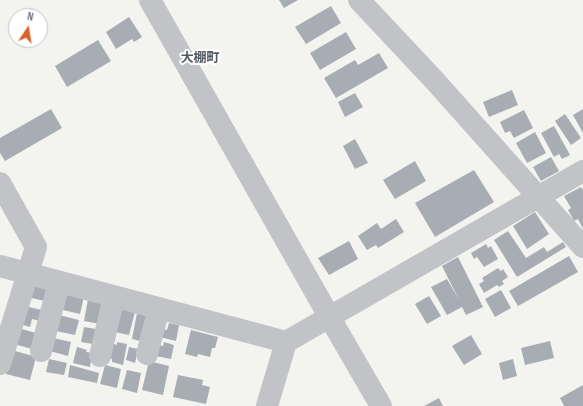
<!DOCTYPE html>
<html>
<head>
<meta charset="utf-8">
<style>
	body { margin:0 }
	#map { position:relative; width:583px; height:406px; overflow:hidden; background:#f3f3ef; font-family:"Sofia Sans Condensed",sans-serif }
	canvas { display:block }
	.north { position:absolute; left:8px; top:8px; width:40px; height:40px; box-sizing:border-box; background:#fff; border:1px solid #c1c6cc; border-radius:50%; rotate:12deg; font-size:11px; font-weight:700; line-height:16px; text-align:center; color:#64707f }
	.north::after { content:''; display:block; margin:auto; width:14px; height:18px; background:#d9642a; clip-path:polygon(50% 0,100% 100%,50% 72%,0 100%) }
</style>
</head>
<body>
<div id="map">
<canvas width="583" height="406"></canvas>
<div class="north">N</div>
</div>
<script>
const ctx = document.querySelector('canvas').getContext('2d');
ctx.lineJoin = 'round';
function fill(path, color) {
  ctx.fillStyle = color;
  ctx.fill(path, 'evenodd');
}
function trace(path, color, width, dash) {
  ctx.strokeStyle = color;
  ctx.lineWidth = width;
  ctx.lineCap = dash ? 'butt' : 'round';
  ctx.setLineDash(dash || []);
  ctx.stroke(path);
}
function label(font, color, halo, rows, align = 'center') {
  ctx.font = font + ' "Sofia Sans Condensed","Noto Sans JP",sans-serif';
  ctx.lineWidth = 4;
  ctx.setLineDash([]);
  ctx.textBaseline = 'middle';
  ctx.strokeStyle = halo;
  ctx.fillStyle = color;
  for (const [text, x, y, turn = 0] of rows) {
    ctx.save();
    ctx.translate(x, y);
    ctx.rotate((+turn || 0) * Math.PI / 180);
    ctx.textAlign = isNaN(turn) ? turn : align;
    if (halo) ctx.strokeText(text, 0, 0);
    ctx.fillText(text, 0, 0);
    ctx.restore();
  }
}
fill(new Path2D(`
	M279 0H298L284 8Z
	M331 6 341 23 306 44 295 27Z
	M129 17 142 37 134 42 132 39 116 49 106 32Z
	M346 32 356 49 320 70 310 53Z
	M98 40 111 61 67 87 55 66Z
	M379 53 388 68 336 98 324 78 355 60 358 65Z
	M512 90 518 105 489 117 483 102Z
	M355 93 363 107 345 117 338 102Z
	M51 109 62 128 5 161 0 153V138Z
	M583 109V133L573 115Z
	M524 110 533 128 514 138 510 131 505 133 500 122Z
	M565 114 581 138 571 145 555 121Z
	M554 126 570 155 562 159 559 154 554 157 541 133Z
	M535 132 546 153 527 163 516 143Z
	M355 139 368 163 355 169 343 146Z
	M551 157 559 171 541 181 533 167Z
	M415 161 426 181 395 199 383 180Z
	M474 170 494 202 435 237 415 203Z
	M581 187 583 190V229L578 219 574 221 568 210 571 208 564 196Z
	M535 212 549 234 527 249 513 226Z
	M396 219 404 232 378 248 376 245 367 250 358 236 377 223 381 229Z
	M508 231 526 258 544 247 547 252 563 242 566 247 517 277 494 240Z
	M349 241 358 259 329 275 318 258Z
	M486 244 488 248 491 246 498 259 484 267 477 257 474 259 471 253Z
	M569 256 578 272 518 306 509 291Z
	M458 257 483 307 466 315 462 307 447 315 431 287 447 279 459 300 442 266Z
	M498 268 501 271 503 269 508 277 502 281 504 284 499 287 497 285 484 293 479 284 484 281 482 278Z
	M30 283 48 287 45 301 27 297Z
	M501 290 511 308 495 317 485 299Z
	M67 293 84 297 80 314 63 310Z
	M429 296 441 316 427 324 415 304Z
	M88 299 104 303 100 324 84 321Z
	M24 306 42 310 40 321 32 319 30 327 19 324Z
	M120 308 135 312 129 335 115 332Z
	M137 313 150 316 144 342 132 339Z
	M59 315 79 320 75 335 56 331Z
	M169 323 179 325 176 341 160 337 162 329 167 330Z
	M84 327 96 329 93 344 81 342Z
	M18 328 36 333 32 349 14 344Z
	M191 330 218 337 215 348H212L210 357 198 354 197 357 185 354Z
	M471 335 482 354 464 365 452 346Z
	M53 338 71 342 68 356 50 351Z
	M550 341 554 358 525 365 521 348Z
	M117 342 127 344 123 365 112 362V359L108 358 112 343 117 345Z
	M164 342 174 345 171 359 156 356 159 345 163 346Z
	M77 347 87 350 86 352 92 353 90 367 73 363Z
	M129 347 138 349 135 363 126 360Z
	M12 350 36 357 30 380 6 374Z
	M49 359 67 363 64 375 46 372Z
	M513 359 517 376 503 380 499 363Z
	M149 361 169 366 163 395 142 390Z
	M70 365 99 373 97 383 68 377Z
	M105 365 121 369 117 388 100 384Z
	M127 370 141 373 137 393 122 389Z
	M178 375 203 380 202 385 210 387 206 404 173 397Z
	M583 385V406H564L560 398Z
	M439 398 443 406H424Z`), '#a7adb3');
trace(new Path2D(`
	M150 0 330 318 381 406
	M359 0 435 81 583 247
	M0 183 36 247 0 364
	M0 266 286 342
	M41 351 59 282
	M147 354 159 308
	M100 356 114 297
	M267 406 286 342 583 171`), '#c1c3c7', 22);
label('bold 13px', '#515a64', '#fff', [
	["大棚町",200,59]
]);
</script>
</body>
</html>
